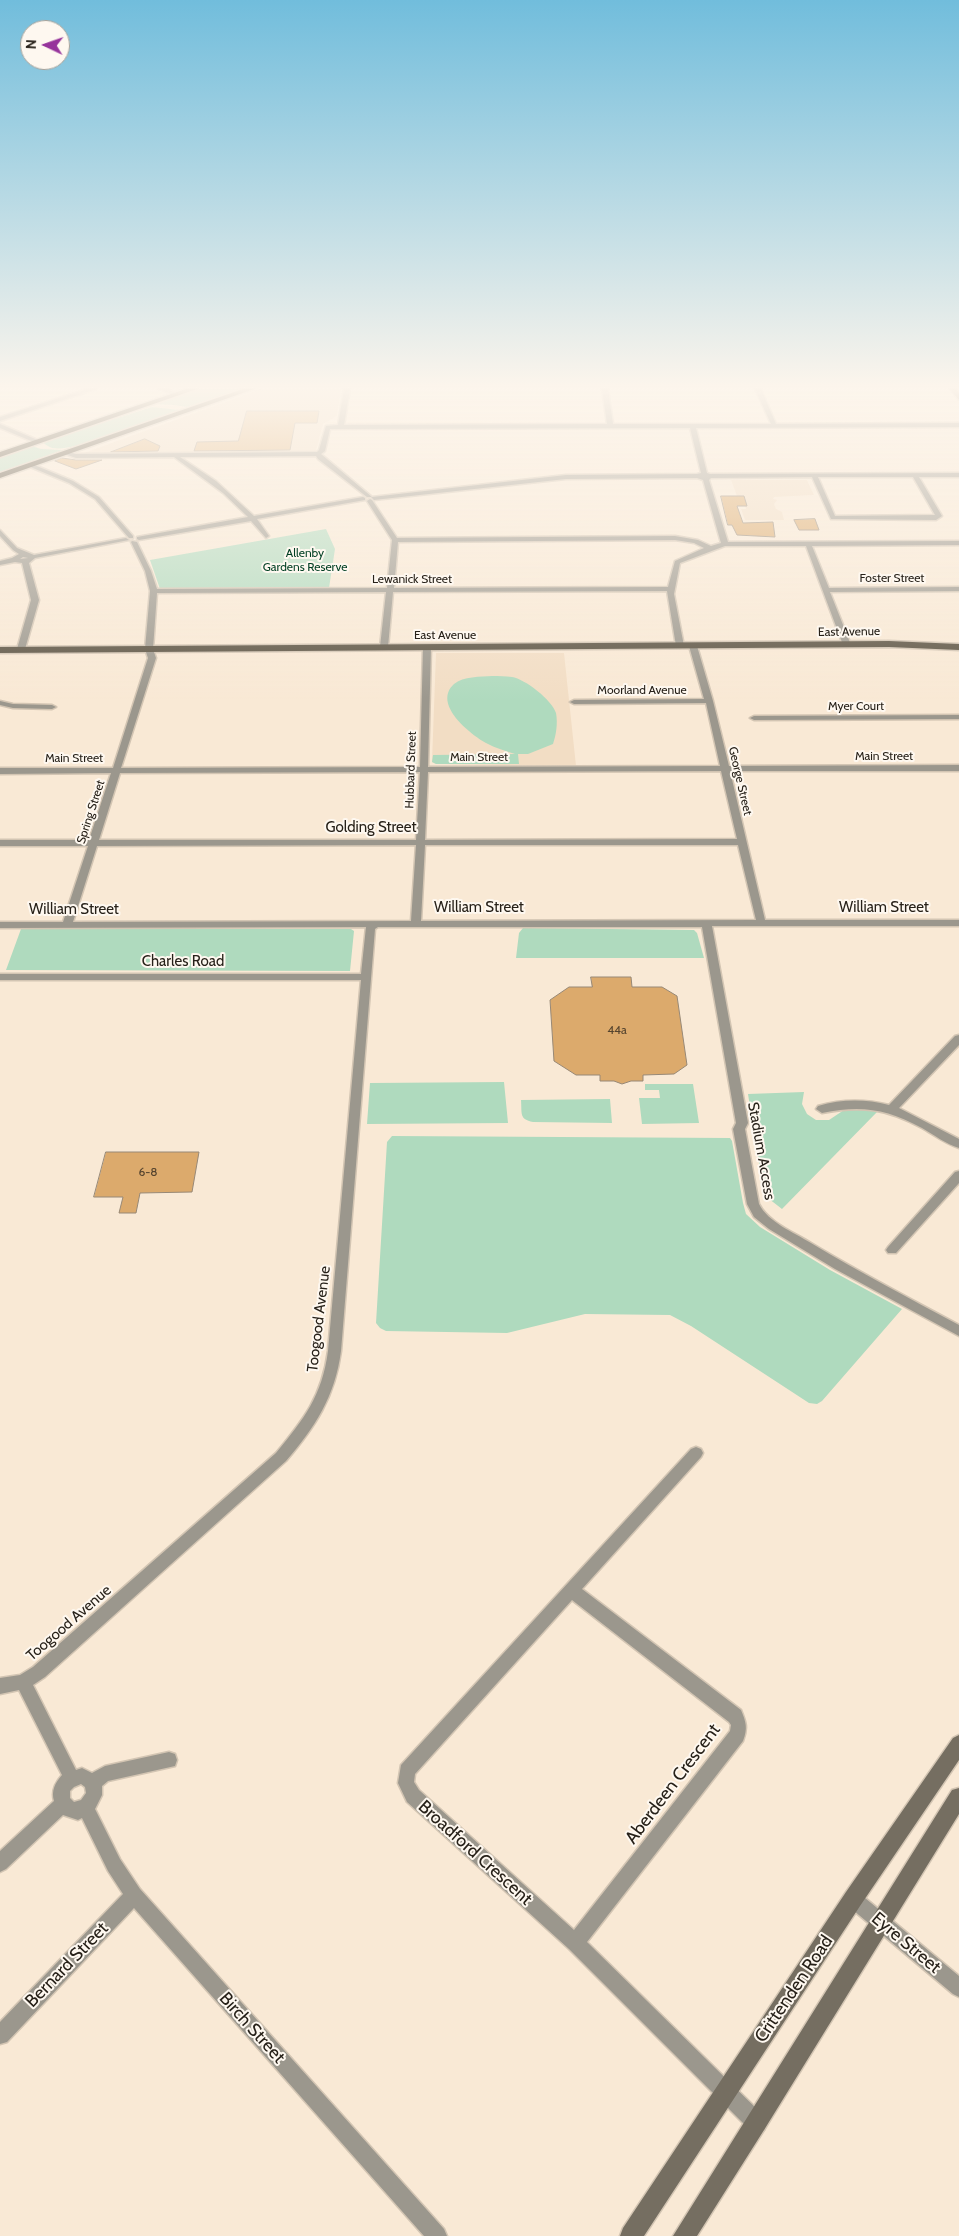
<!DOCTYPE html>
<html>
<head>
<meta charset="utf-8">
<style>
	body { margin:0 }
	#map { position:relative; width:959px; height:2236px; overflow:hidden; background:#f9e9d5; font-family:Cabin,sans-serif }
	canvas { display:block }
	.north { position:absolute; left:20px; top:20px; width:50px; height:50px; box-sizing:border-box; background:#fef8f0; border:1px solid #a8a29a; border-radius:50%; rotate:273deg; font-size:14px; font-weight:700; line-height:20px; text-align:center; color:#272119 }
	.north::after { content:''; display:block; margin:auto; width:18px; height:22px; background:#96349b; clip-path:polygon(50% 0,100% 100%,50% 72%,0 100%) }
</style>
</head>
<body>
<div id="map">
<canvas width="959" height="2236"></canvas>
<div class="north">N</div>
</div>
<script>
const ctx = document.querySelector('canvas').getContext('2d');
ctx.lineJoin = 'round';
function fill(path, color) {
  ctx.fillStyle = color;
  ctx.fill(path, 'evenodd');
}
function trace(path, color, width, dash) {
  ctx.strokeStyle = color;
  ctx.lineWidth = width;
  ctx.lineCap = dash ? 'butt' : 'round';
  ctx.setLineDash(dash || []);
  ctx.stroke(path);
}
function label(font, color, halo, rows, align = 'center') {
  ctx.font = font + ' Cabin,sans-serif';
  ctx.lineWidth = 4;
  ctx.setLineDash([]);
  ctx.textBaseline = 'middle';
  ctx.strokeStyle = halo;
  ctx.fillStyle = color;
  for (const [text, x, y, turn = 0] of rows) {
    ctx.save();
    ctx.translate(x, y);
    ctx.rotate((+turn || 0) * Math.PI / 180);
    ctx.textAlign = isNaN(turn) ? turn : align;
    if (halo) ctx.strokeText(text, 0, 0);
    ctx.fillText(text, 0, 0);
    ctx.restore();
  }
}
fill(new Path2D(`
	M261 389H341L337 416 323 424 316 451 311 453H84Z
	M731 480H807L814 495 774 497 773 499 777 500 774 504 776 509 782 512 784 520H745L741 509H746L742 496H737Z
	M436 653H564L576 766 436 764 432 762Z`), '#f2ddc4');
fill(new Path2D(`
	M200 389H240L187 407 174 405 154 404Z
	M152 407 180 410C156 419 74 453 52 448 49 447 45 444 42 442Z
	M32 446 41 449 63 450 0 472V457Z
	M326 529 335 549 329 588 160 589 150 560Z
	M492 676C499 676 506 676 512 677 525 679 552 700 556 713 558 724 556 735 553 744L528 754H518L519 764H436L432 762 433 755 515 754C506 751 495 748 486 743 470 734 432 704 454 684 463 676 481 677 492 676Z
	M523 928 694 930 697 933 704 958H516L519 933Z
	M21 929H351L354 931 350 971 6 970Z
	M504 1082 508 1123 367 1124 370 1083Z
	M645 1084H693L699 1123 642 1124 639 1098H660L659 1090H645Z
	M804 1092 802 1104 807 1114 816 1120H829L844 1110 861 1109 878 1111 782 1209 764 1195 748 1094Z
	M610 1099 612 1123 533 1122C519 1119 522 1114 521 1100Z
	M392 1136 730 1138 732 1141 743 1203 746 1214 760 1227 830 1270 902 1309 822 1401 817 1404 809 1403 691 1326 670 1315 585 1314 507 1333 386 1331 380 1328 376 1323 387 1142Z`), '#afdabe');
const building = new Path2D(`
	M247 411H319L317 423H295L290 450 194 451 197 442 238 441Z
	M145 439 160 446 158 451 111 452Z
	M62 458 76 460H102L76 469 55 461Z
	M721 496H744L747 506H737L743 523 773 522 775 537 737 535 732 525H728Z
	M815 519 819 530H799L794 520Z
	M591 977H631L632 987H662L677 996 687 1065 674 1074 643 1075V1081H631L622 1084 614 1081H600V1075H576L554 1061 550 1000 569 987H592Z
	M106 1152H199L192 1192 140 1193 136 1213H119L123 1197H94Z`);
fill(building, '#dcaa6c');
trace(building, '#978876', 1);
const street = new Path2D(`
	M87 389H96L0 421V417Z
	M159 389H167L180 395 175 396Z
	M344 389H350L344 425 607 424 602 389H608L613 424H771L755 389H761L776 424 959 423V427L696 428 707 473 710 474 959 473V477H919L942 516 936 520 831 519 812 477 711 478 709 480 728 542 959 541V545L812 546 829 588 959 587V591L830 592 851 645 847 647 843 645 806 546H725L680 563 674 594 684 646 680 648 676 646 667 591 393 592 388 647 384 649 380 647 386 592 157 593 153 649 156 658 121 768 420 767 423 647 427 645 431 647 428 767 720 766 706 703 574 704 570 702 574 700 704 699 689 646 693 644 697 646 713 701 729 766 959 765V771H730L765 920H959V926H712L748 1123 745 1129 759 1204C768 1222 793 1232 811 1243 859 1272 909 1298 959 1325V1336L835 1269 769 1229 754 1217 747 1204 733 1129 736 1123 702 927H378L375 929 341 1351C335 1397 315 1427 286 1461L45 1677 33 1685 76 1770 82 1768 92 1773 105 1766 169 1752 175 1754 177 1760 175 1766 108 1781 102 1786V1795L95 1809 120 1859 140 1889 444 2229 447 2236H424L134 1908 7 2042 0 2044V2022L123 1894 108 1871 82 1818 78 1820 63 1815 6 1869 0 1872V1851L54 1801C51 1791 55 1783 62 1775L19 1690 0 1694V1678L20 1675 33 1667 276 1453C304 1419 322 1396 328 1351L361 980H0V974H361L366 927 0 928V922H63L88 846H0V840H89L111 773 0 774V768H113L148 658 145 649 150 591 145 571 131 542 132 541 137 542 151 571 157 589 387 588 392 540 367 501 370 499 372 500 397 538 675 536 698 540 711 546 721 543 703 480 697 478 566 479 374 500 371 497H367L318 459 316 456 180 457 216 481 254 516 363 497 365 498V500L257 519 269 536 266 538 251 521 139 540 137 539V537L248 517 223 493 174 457 76 458 62 453 65 451 76 454 317 452 319 450 326 426 338 425ZM690 428 701 473 697 474 566 475 372 497 321 454 325 451 330 429ZM818 477H913L935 515 835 516ZM675 540 694 543 704 548 675 561 668 587 394 588 398 542ZM721 771 737 839 425 840 428 772ZM420 772 416 840H99L120 773ZM416 845 411 921 73 922 97 846ZM425 845H738L756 920 421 921ZM81 1784 85 1787 86 1793 81 1800 74 1802 70 1798V1791L74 1787Z
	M0 424 40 441 41 442 36 443 0 428Z
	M28 464H32L73 481 99 497 133 536V538H129L95 499 69 483 28 466Z
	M0 530 17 548 34 555 126 538 129 540 35 558 29 563 39 600 25 649 21 651 17 649 31 600 22 563 15 562 0 565V561L12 558 19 554 13 550 0 536ZM23 557 28 558 20 559Z
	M0 701 13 704 52 705 56 707 52 709 13 708 0 705Z
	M959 715V719L754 720 750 718 754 716Z
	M959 1035V1045L899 1108 959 1139V1148C946 1144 934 1135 922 1128 886 1109 862 1105 822 1113L816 1109 818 1106C842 1099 865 1099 889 1105L955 1036Z
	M959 1171V1183L896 1253H888L886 1250 888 1247 955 1172Z
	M696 1447 701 1449 703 1453 701 1457 582 1589 741 1710C746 1722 748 1728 743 1741L587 1942 764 2116 767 2123 764 2130 757 2133 750 2130 569 1949 407 1802 398 1783 401 1765 691 1449ZM572 1600 729 1722 731 1725 730 1731 574 1930 419 1790 414 1782 415 1774Z
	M853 1890 859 1893 959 1976V1997L953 1994 847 1905 844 1899 847 1893Z`);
const secondary = new Path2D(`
	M950 389H956L959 393V400Z
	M959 1735V1760L860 1906 644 2236H620L623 2228 846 1892 953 1738Z
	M959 1788V1814L764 2130 697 2236H673L952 1790Z`);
const primary = new Path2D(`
	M889 641 959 644V650L889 647 0 653V647Z`);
const highway = new Path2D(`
	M186 389H197L0 457V452Z
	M243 389H254L0 478V473Z`);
trace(street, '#d3c5b3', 3);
trace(secondary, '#d3c5b3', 3);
trace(primary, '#d3c5b3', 3);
trace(highway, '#d3c5b3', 3);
fill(street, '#9b978d');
fill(secondary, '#756e61');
fill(primary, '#5a5242');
fill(highway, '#433a28');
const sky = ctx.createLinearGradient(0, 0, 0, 702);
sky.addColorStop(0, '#71bddc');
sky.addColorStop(0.55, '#fcf5ec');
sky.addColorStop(1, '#fcf5ec00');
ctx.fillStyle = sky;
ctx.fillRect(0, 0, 959, 702);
label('12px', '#013f23', '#fef8f0', [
	["Allenby",305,553],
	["Gardens Reserve",305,567]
]);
label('12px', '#272119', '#fef8f0', [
	["Foster Street",892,578],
	["Lewanick Street",412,579],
	["East Avenue",849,632,-1],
	["East Avenue",445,635],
	["Moorland Avenue",642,690],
	["Myer Court",856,706],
	["Main Street",884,756],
	["Main Street",479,757],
	["Main Street",74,758],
	["Hubbard Street",411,770,-88],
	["George Street",740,781,77],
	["Spring Street",91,812,-72]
]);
label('12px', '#54432e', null, [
	["44a",617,1030],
	["6-8",148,1172]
]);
label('15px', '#272119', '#fef8f0', [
	["Golding Street",371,828],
	["William Street",479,908],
	["William Street",884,908],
	["William Street",74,910],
	["Charles Road",183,962],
	["Stadium Access",761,1151,80],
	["Toogood Avenue",319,1319,-83],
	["Toogood Avenue",69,1623,-41]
]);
label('18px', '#272119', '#fef8f0', [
	["Aberdeen Crescent",673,1784,-53],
	["Broadford Crescent",475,1853,42],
	["Eyre Street",906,1943,40],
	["Bernard Street",67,1965,-46],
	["Crittenden Road",794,1989,-56],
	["Birch Street",252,2028,48]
]);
</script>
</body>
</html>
